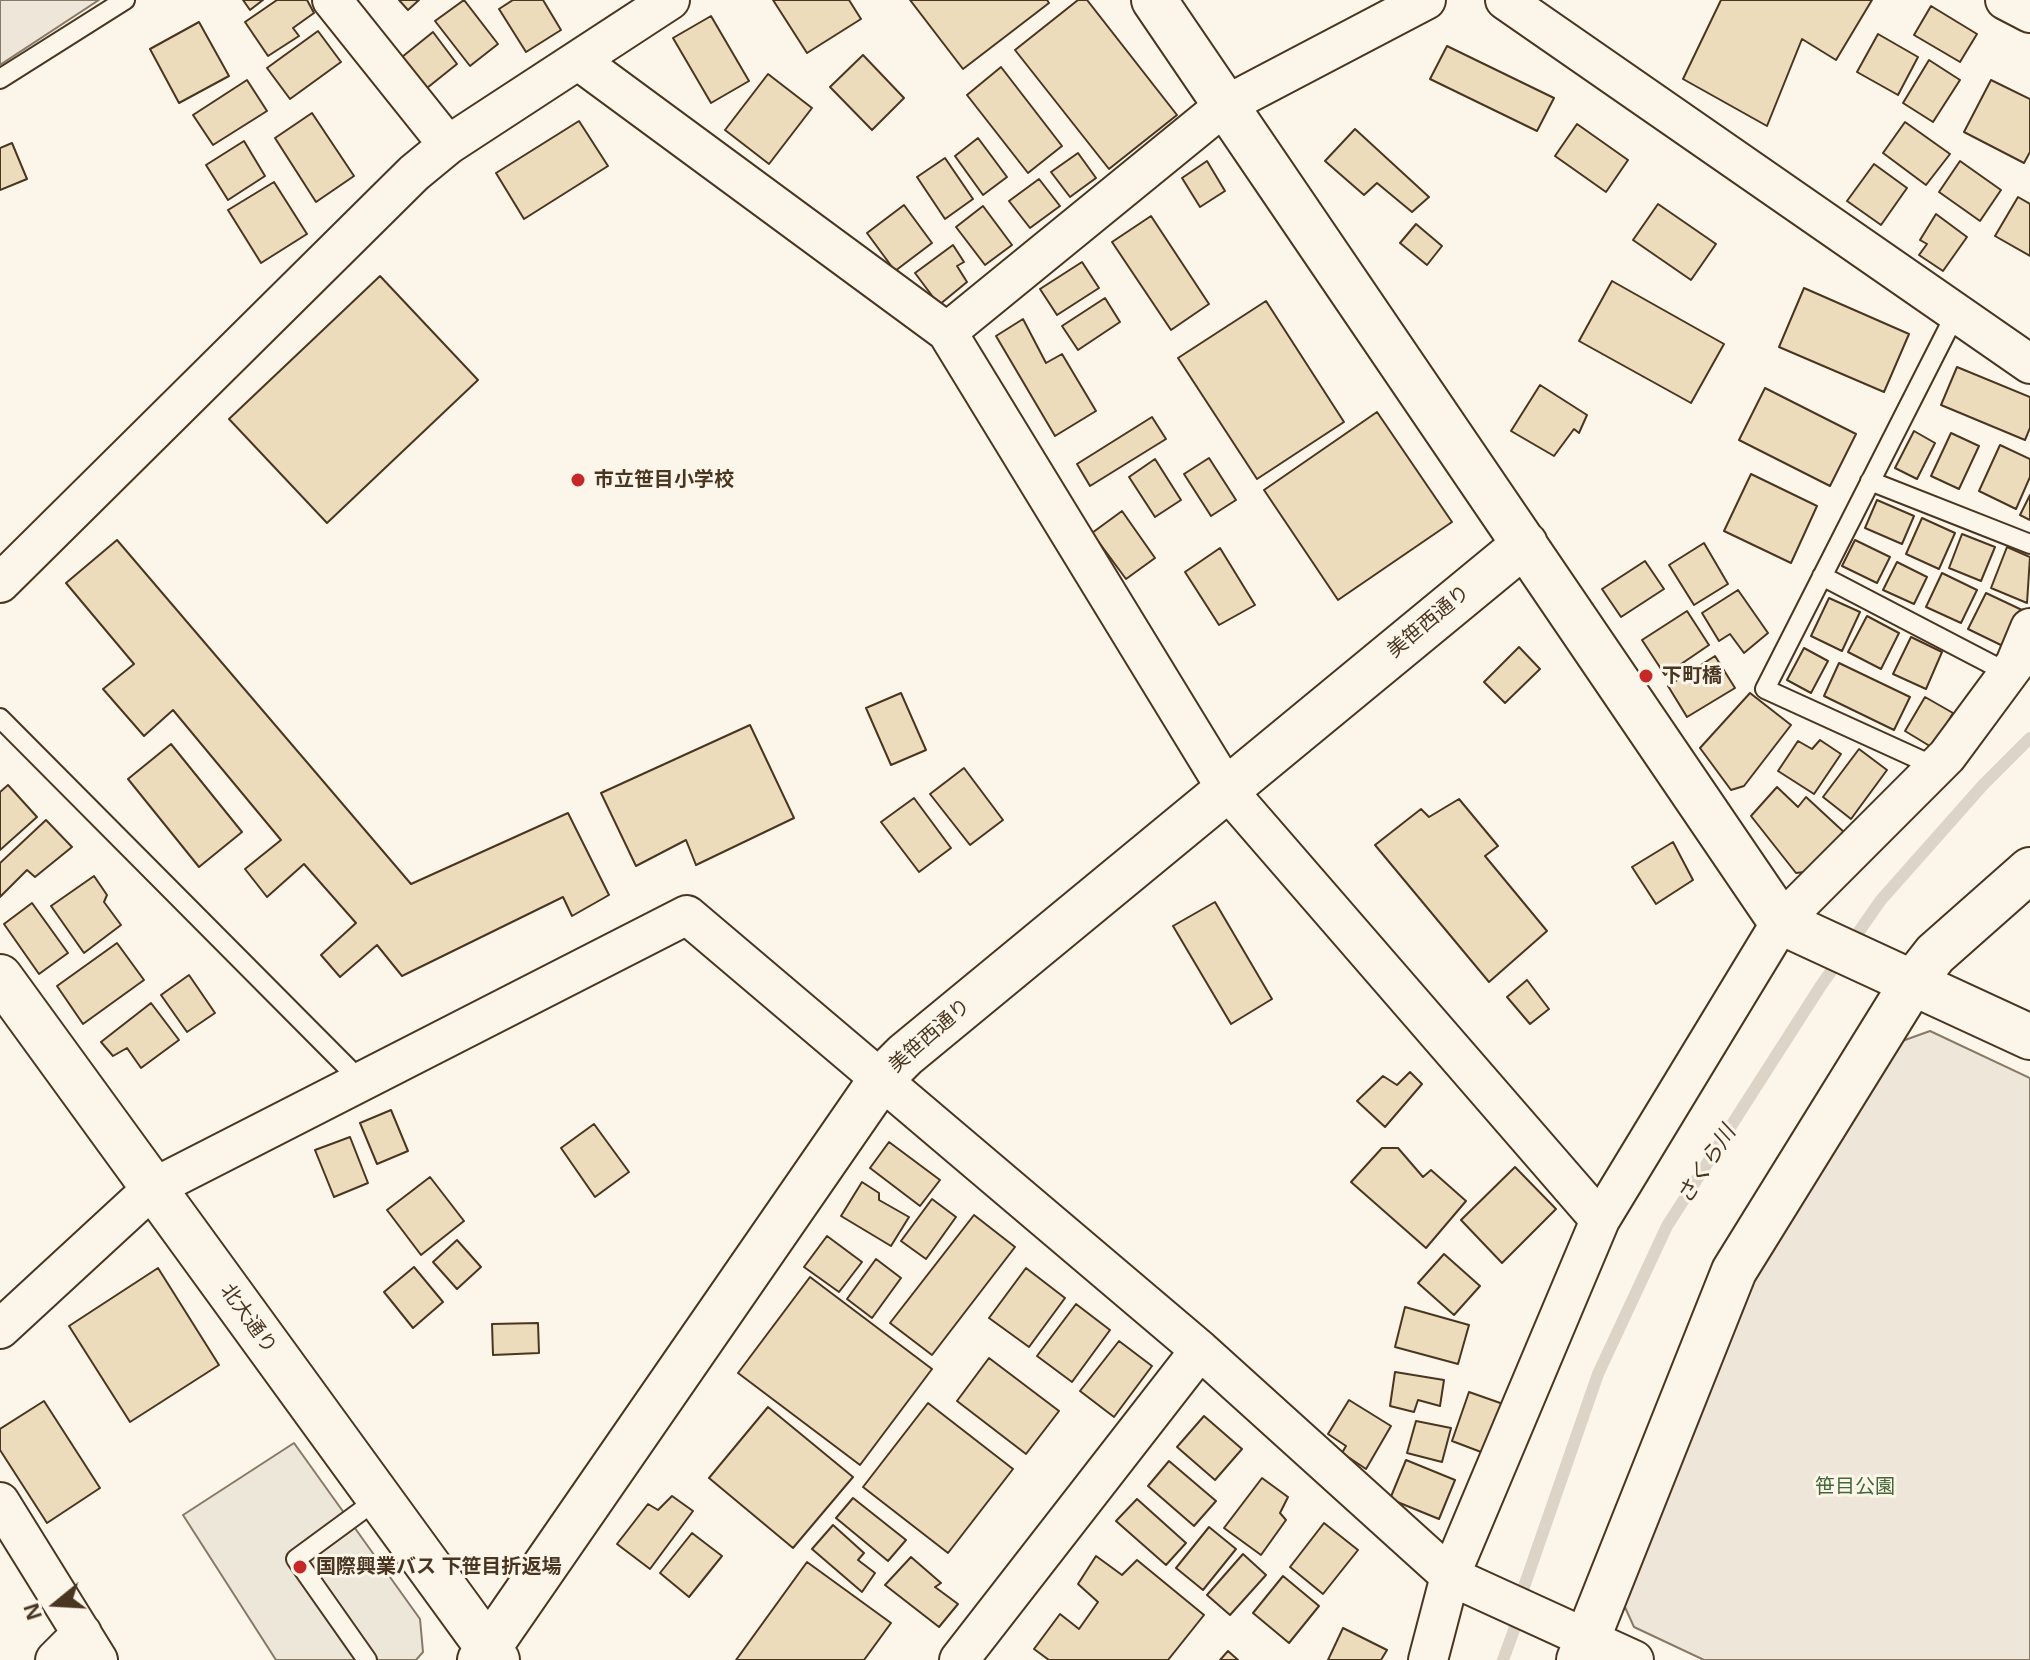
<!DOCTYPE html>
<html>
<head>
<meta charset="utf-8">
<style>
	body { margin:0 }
	#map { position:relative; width:2030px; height:1660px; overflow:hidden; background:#fbf6e9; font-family:Arial,sans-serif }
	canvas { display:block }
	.north { position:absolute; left:16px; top:1564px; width:80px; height:80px; -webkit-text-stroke:6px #fbf6e9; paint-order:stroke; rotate:252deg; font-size:22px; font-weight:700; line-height:32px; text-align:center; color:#4a3520 }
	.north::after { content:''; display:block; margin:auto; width:28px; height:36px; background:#4a3520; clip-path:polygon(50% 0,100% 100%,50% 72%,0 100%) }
</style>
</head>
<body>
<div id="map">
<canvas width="2030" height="1660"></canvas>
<div class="north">N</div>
</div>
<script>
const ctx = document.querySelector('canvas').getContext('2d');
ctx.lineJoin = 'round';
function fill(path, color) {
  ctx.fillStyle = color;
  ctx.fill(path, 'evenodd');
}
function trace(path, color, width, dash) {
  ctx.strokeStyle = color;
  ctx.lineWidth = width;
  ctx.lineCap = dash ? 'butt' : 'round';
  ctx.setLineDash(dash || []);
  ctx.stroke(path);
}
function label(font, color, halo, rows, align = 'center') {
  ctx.font = font + ' Arial,"Noto Sans JP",sans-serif';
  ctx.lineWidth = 6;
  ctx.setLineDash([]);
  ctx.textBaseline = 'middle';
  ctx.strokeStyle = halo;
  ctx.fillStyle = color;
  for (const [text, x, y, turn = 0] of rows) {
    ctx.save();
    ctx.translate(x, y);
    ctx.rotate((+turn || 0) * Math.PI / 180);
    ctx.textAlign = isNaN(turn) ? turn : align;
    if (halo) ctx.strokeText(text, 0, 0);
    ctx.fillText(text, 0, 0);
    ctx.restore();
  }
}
const green = new Path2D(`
	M0 0H99L0 65Z
	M1930 1031 2030 1078V1660H1704L1634 1627 1624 1605 1743 1295 1891 1045Z`);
fill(green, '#ede6d9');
trace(green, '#887966', 2);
const parking = new Path2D(`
	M294 1443 420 1619 423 1652 416 1660H276L183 1515Z`);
fill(parking, '#ede7d9');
trace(parking, '#887966', 2);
trace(new Path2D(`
	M1503 1660 1514 1630 1518 1604 1598 1374 1667 1226 1820 987 1881 900 1983 785 2030 738`), '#dcd4c6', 12);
const building = new Path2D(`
	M243 0H263L250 10Z
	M277 0H307L314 13 293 28 299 36 268 56 245 22Z
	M399 0H419L408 10Z
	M464 0 498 44 470 66 435 21Z
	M513 0H543L561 30 526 52 499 9Z
	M773 0H849L861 19 807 53Z
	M910 0H1047L1049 3 963 69Z
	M1078 0H1087L1177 115 1109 169 1015 50Z
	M1721 0H1872L1836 60 1802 39 1767 126 1683 79Z
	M1931 6 1977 34 1960 62 1914 35Z
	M711 16 749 81 711 103 673 38Z
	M199 22 229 76 179 103 150 49Z
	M318 31 341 62 290 99 267 68Z
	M433 32 457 64 427 88 402 57Z
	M1878 34 1918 57 1898 95 1857 72Z
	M1447 46 1554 98 1537 131 1430 79Z
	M863 55 904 98 872 130 830 87Z
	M1929 60 1960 80 1933 122 1903 103Z
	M1001 67 1062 146 1028 173 967 95Z
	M768 74 812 108 769 164 725 130Z
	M247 80 267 111 213 145 193 115Z
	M1991 80 2030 99V152L2024 163 1964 132Z
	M312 113 354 176 316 202 275 138Z
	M579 121 608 166 524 219 496 173Z
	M1905 122 1950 154 1926 185 1883 153Z
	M1577 124 1628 160 1606 192 1555 156Z
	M1355 129 1429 197 1412 212 1377 183 1364 195 1325 161Z
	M978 138 1007 177 983 195 955 156Z
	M244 141 265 176 228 200 206 165Z
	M12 143 27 179 0 190V148Z
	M1078 153 1096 178 1070 197 1051 172Z
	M945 158 973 199 945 219 917 177Z
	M1207 161 1225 191 1200 207 1182 178Z
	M1960 161 2001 190 1980 221 1939 192Z
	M1874 164 1907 188 1881 225 1847 201Z
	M1039 179 1060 206 1030 228 1009 201Z
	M274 182 307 234 261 263 228 210Z
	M2018 197 2030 204V256L1995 236Z
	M1658 204 1716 244 1691 280 1633 240Z
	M904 205 932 243 895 271 867 233Z
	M983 206 1012 245 985 265 956 227Z
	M1936 214 1967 237 1943 271 1919 255 1927 244 1920 240Z
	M1151 216 1209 304 1171 330 1112 242Z
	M1416 224 1442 246 1427 265 1400 243Z
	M953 245 964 262 957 266 967 282 939 305 915 273Z
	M1082 262 1099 288 1057 315 1040 289Z
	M380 276 478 380 327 523 229 419Z
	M1612 281 1724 344 1691 403 1579 341Z
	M1804 288 1909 334 1884 392 1779 347Z
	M1105 298 1120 322 1078 350 1062 326Z
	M1266 301 1344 422 1257 479 1178 358Z
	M1023 319 1046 363 1062 354 1096 411 1055 436 996 336Z
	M1957 367 2030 397V428L2025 440 1941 405Z
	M1540 385 1587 415 1579 433 1574 429 1554 456 1511 431Z
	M1765 388 1856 434 1830 486 1739 440Z
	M1377 412 1452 522 1338 600 1264 490Z
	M1152 417 1166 439 1090 486 1077 464Z
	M1914 431 1935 443 1917 479 1895 468Z
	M1951 433 1979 446 1959 489 1931 476Z
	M2000 445 2030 459V477L2016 509 1979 491Z
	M1209 458 1236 500 1211 516 1184 474Z
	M1155 459 1181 500 1155 517 1129 477Z
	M1751 474 1817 506 1791 563 1724 531Z
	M2030 495V520L2020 515Z
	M1877 500 1914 516 1902 544 1865 528Z
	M1122 511 1155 558 1126 579 1092 533Z
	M1922 518 1955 533 1939 569 1906 554Z
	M1962 534 1995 547 1981 581 1949 568Z
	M117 540 411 884 568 813 609 895 572 916 563 897 402 976 377 945 340 977 321 955 356 923 304 864 267 897 245 869 281 840 173 710 144 736 103 689 134 664 66 583Z
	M1855 540 1890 557 1877 583 1842 566Z
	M1704 543 1728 584 1694 605 1669 565Z
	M2007 547 2030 557 2027 603 1991 588Z
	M1220 548 1255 605 1219 625 1185 572Z
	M1645 561 1664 589 1621 617 1602 589Z
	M1897 562 1927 577 1914 604 1883 590Z
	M1942 573 1977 590 1961 623 1926 607Z
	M1738 590 1768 633 1744 653 1730 634 1719 641 1702 613Z
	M1986 593 2022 610 2005 647 1968 629Z
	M1829 598 1860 612 1842 651 1811 636Z
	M1687 611 1709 645 1665 675 1642 640Z
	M1867 616 1899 633 1881 669 1848 652Z
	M1911 637 1942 652 1926 689 1893 674Z
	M1519 647 1540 669 1505 703 1484 682Z
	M1804 648 1828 661 1811 693 1787 680Z
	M1715 656 1735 688 1687 717 1668 686Z
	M1839 663 1910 697 1894 730 1824 696Z
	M901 693 926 750 891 765 866 708Z
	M1750 693 1791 725 1744 786 1731 790 1700 748Z
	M1925 697 1953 713 1933 748 1905 731Z
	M750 725 794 818 696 865 686 840 636 866 601 793Z
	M1820 740 1841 754 1814 794 1778 771 1798 741 1812 749Z
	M171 744 242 832 199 867 128 779Z
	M1859 749 1887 770 1851 819 1823 797Z
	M964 768 1003 820 970 845 930 794Z
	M8 785 37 817 0 850V792Z
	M1777 787 1798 807 1806 797 1846 834 1813 871 1796 873 1751 816Z
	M914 798 951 848 919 872 881 822Z
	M1459 799 1498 846 1485 856 1547 931 1489 982 1375 845 1421 809 1429 817Z
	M46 820 72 847 35 877 27 870 0 897V863Z
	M1673 842 1693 880 1656 904 1632 867Z
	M94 876 107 895 104 902 121 925 84 953 51 906Z
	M1215 902 1272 999 1231 1024 1173 926Z
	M32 903 68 953 39 974 4 924Z
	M117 943 144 980 83 1024 57 986Z
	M189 975 215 1013 187 1032 161 995Z
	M1527 980 1549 1009 1530 1024 1507 997Z
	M151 1003 179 1040 141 1068 127 1048 113 1056 101 1042Z
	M1410 1072 1422 1084 1385 1127 1357 1101 1383 1076 1397 1085Z
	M391 1110 408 1151 377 1164 360 1123Z
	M594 1124 629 1172 595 1197 561 1148Z
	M350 1137 368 1183 334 1197 315 1150Z
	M889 1142 940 1180 920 1206 870 1168Z
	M1382 1148H1398L1423 1177 1431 1170 1466 1201 1426 1248 1351 1182Z
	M1515 1167 1556 1209 1502 1263 1461 1220Z
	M430 1177 464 1221 421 1255 387 1210Z
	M862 1182 879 1193V1200L909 1217 891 1246 841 1216Z
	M932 1199 956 1217 926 1259 901 1241Z
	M974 1215 1015 1247 932 1355 890 1323Z
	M827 1236 862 1262 839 1292 804 1267Z
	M457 1240 481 1267 457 1289 433 1262Z
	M1444 1254 1480 1286 1454 1315 1418 1283Z
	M876 1259 901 1278 872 1318 847 1299Z
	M414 1267 443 1302 413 1328 384 1292Z
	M158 1268 219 1365 130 1422 69 1326Z
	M1026 1268 1065 1298 1029 1347 989 1318Z
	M810 1277 932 1369 860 1465 738 1373Z
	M1076 1304 1110 1330 1072 1382 1037 1356Z
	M1405 1307 1469 1325 1458 1364 1395 1347Z
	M538 1323 539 1353 493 1355 492 1324Z
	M1119 1341 1152 1366 1114 1417 1080 1391Z
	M989 1358 1059 1411 1026 1454 957 1401Z
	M1395 1372 1444 1380 1440 1406 1418 1400 1414 1412 1390 1406Z
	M1469 1392 1506 1405 1489 1455 1452 1441Z
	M1349 1400 1391 1426 1366 1469 1342 1453 1346 1446 1328 1434Z
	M44 1401 100 1488 47 1523 0 1450V1429Z
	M928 1403 1013 1469 948 1553 863 1487Z
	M768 1407 853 1477 793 1548 709 1478Z
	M1204 1416 1242 1449 1215 1480 1177 1447Z
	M1416 1421 1451 1428 1442 1462 1407 1453Z
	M1406 1460 1455 1480 1439 1519 1390 1499Z
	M1169 1461 1216 1501 1194 1526 1148 1486Z
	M1262 1478 1288 1497 1280 1513 1286 1520 1261 1555 1224 1528Z
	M672 1496 693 1511 650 1569 617 1544 648 1504 658 1510Z
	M853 1498 906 1540 888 1561 836 1518Z
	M1137 1499 1186 1543 1166 1565 1116 1521Z
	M1324 1523 1358 1550 1323 1594 1290 1567Z
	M833 1525 864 1553 858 1560 875 1573 862 1592 812 1549Z
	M1209 1527 1236 1549 1203 1590 1176 1568Z
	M692 1533 722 1556 689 1597 660 1573Z
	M1243 1554 1266 1575 1230 1615 1207 1595Z
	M1096 1556 1122 1575 1137 1560 1204 1615 1168 1660H1049L1034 1649 1060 1614 1079 1629 1098 1602 1078 1584Z
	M911 1557 941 1583 935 1587 958 1604 939 1627 885 1585Z
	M807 1562 891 1623 864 1660H736Z
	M1283 1576 1319 1606 1289 1643 1253 1613Z
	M1343 1628 1387 1650 1381 1660H1328Z
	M1228 1651 1238 1660H1220Z`);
fill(building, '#ecdcbc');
trace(building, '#4a3520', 2);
const service = new Path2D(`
	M0 79 125 0
	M1870 481 2030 544
	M1822 576 2008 673
	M0 718 360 1080
	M1936 767 1765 689 1956 313
	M367 1660 296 1559 379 1498`);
const minor = new Path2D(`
	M332 0 448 145
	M1505 0 2030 364
	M2005 0 2030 13
	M579 61 947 332 1227 790 1600 1220
	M947 332 1224 106 1426 0
	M0 583 414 173 448 145 670 0
	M0 1329 153 1188 687 915 1200 1350 1450 1576 1634 1660
	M0 1502 98 1660
	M55 1660 82 1633
	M959 1660 1200 1350
	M1428 1660 1450 1576 1600 1220 1781 922 1947 756 2015 664 2030 628`);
const tertiary = new Path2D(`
	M1154 0 1781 922 2030 1037
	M0 977 497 1660
	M480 1660 882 1078 905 1055 1525 544
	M1579 1660 1734 1271 1913 982 1935 954 2030 870`);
trace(service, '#4a3520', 22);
trace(minor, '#4a3520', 42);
trace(tertiary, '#4a3520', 48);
trace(service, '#fbf6e9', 18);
trace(minor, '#fbf6e9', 38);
trace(tertiary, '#fbf6e9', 44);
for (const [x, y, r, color] of [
	[578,480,8,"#c62828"],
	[1646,676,8,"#c62828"],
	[300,1567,8,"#c62828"]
]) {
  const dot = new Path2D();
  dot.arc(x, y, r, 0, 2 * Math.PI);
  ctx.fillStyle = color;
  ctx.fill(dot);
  trace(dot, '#fbf6e9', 3);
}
label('bold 20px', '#4a3520', '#fbf6e9', [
	["市立笹目小学校",594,480],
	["下町橋",1662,676],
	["国際興業バス 下笹目折返場",316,1567]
], 'left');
label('20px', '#4a3520', '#fbf6e9', [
	["美笹西通り",1429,622,-40],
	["美笹西通り",930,1036,-41],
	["北大通り",248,1319,54]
]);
label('20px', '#436837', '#fbf6e9', [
	["笹目公園",1855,1487]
]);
label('italic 22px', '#4a3520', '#fbf6e9', [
	["さくら川",1707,1165,-57]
]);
</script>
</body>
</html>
